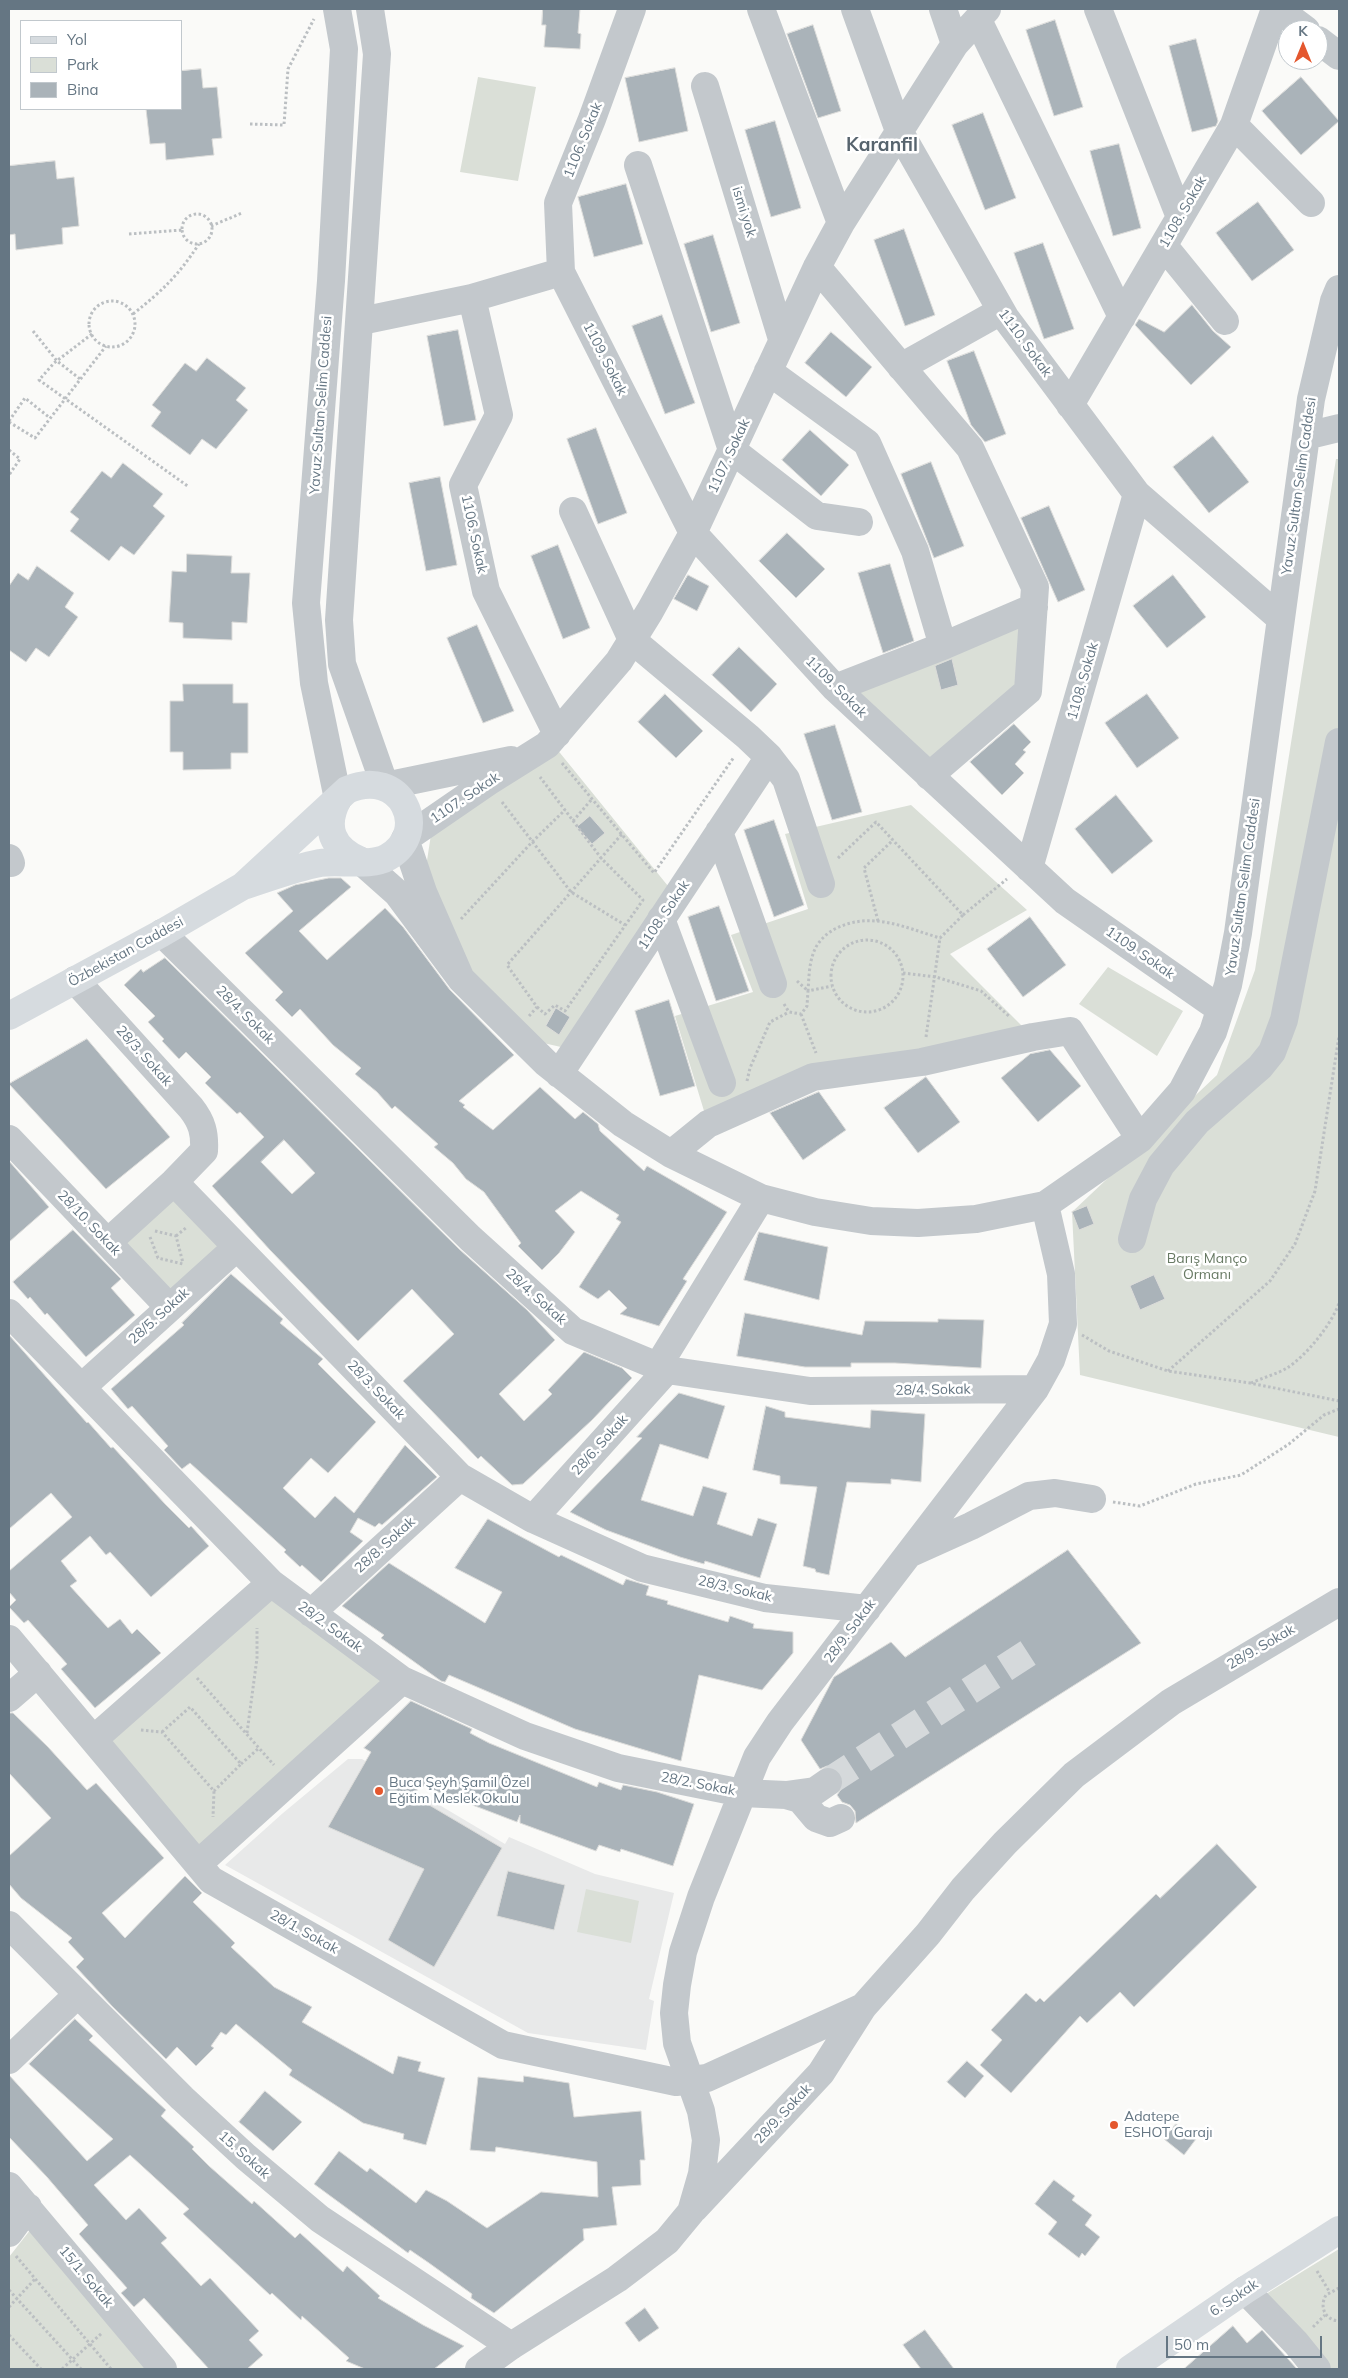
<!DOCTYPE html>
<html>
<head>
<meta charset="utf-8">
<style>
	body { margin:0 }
	#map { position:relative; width:1348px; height:2378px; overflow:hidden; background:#fafaf8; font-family:Mulish,sans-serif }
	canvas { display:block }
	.frame { position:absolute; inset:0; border:10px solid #657683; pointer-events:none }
	.legend { position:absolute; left:20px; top:20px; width:162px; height:90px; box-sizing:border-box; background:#fff; border:1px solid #c1c8cd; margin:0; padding:6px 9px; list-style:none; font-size:15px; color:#657683 }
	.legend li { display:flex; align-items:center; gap:10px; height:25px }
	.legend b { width:25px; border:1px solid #c1c8cd }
	.north { position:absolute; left:1278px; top:20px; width:50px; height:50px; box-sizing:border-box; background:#fff; border:1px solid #c1c8cd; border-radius:50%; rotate:0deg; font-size:14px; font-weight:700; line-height:20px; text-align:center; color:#657683 }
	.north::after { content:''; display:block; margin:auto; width:18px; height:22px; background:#e4572e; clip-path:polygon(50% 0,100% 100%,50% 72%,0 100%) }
	.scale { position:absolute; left:1166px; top:2336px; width:156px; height:22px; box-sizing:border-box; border:2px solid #657683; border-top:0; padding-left:6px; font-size:15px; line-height:18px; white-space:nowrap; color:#657683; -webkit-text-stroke:4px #fff; paint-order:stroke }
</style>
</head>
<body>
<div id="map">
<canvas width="1348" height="2378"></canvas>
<div class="frame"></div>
<ul class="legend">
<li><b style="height:6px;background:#d6dbdf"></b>Yol</li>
<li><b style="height:14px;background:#dadfd7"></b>Park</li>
<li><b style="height:14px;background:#aab3b9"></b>Bina</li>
</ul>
<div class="north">K</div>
<div class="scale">50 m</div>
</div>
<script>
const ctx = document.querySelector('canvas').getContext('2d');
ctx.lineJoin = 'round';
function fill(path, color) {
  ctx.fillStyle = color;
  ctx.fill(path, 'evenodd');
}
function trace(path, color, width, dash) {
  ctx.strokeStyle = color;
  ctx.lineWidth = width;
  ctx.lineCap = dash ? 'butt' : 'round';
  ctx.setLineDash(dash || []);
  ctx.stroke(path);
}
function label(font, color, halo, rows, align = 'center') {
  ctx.font = font + ' Mulish,sans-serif';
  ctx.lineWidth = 5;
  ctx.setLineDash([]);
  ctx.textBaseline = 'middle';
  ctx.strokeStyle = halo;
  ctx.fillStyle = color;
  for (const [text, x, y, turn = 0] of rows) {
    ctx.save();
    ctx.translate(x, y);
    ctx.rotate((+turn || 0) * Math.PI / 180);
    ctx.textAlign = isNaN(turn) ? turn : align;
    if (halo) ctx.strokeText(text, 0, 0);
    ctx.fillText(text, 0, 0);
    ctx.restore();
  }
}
fill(new Path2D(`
	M348 1759H362L505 1844 509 1837 595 1874 674 1893 649 1999 654 2001 646 2050 528 2033 225 1865 283 1813Z`), '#e8e9e9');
fill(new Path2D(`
	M478 77 536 87 518 181 460 172Z
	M1336 459H1339V1437L1080 1375 1072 1212 1217 1075 1255 970Z
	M1034 607 1028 691 929 776 835 688Z
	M556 748 668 886 561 1047 530 1040 468 975 424 880 432 828Z
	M911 805 1027 910 950 954 1033 1037 813 1077 708 1124 675 1016 753 992 731 935 808 909 785 834Z
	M1108 967 1183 1011 1157 1056 1079 1004Z
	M174 1182 237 1247 169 1307 108 1242Z
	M271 1583 402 1680 199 1863 94 1739Z
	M586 1889 639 1901 631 1943 577 1932Z
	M31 2229 148 2369H9V2257Z
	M1339 2249V2369H1327L1266 2294Z`), '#dadfd7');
const building = new Path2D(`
	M543 9H580L578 33 581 34 580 49 544 47 546 25H542Z
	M1055 20 1083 107 1054 116 1026 30Z
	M813 25 841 111 818 118 787 34Z
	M1196 39 1218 121 1216 126 1192 132 1169 46Z
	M675 68 688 131 639 142 625 78Z
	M201 69 203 88 217 87 222 138 212 139 214 155 166 160 165 143 150 144 146 109H181V71Z
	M1301 77 1339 121 1301 155 1262 111Z
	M983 113 1016 198 985 210 952 125Z
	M775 121 801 208 771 217 745 130Z
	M1119 144 1141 228 1113 236 1090 151Z
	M55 161 57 179 74 177 79 226 62 228 63 244 16 250 15 234 9 235V166Z
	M626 184 643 244 594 257 578 197Z
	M1258 202 1294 250 1252 281 1216 233Z
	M904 229 935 315 905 326 874 240Z
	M713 235 740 323 711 332 684 244Z
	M1043 243 1074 329 1044 339 1014 253Z
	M1192 305 1213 331 1231 347 1191 385 1135 325 1139 319 1164 332Z
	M662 315 695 403 665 414 632 326Z
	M458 330 476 420 444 426 427 336Z
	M831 332 872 367 846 397 805 363Z
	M974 351 1006 434 985 442 971 425 947 361Z
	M207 358 246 388 236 400 248 410 216 449 202 439 190 455 151 426 161 412 152 405 185 363 196 371Z
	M596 428 627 513 598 524 567 439Z
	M810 430 849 465 821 496 782 460Z
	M1213 436 1249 482 1209 513 1173 467Z
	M931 462 964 546 934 558 901 474Z
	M123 463 163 494 153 506 165 516 134 555 121 546 109 561 70 531 79 519 70 512 102 471 111 478Z
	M440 477 457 565 426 571 409 483Z
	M1049 506 1085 590 1058 602 1021 518Z
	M787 533 825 569 796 598 759 561Z
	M558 545 590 628 563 639 531 556Z
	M187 554 232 556 231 573H250L247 623 232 622V640L183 638V623L169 622 172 571 186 572Z
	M890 564 914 641 883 653 858 573Z
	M37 566 74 593 65 607 78 617 49 657 36 648 26 662 9 650V586L18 573 28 580Z
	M688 575 709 586 697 611 674 599Z
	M1173 575 1206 617 1167 648 1133 606Z
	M477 625 514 711 483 723 447 638Z
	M739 647 777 684 751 712 712 675Z
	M952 659 958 685 941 690 935 666Z
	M183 684H233V703H248V753H231V769L183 770V752H170V701H183Z
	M665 694 703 731 676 758 638 722Z
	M1147 694 1179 738 1137 768 1105 723Z
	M1014 724 1031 742 1023 750 1026 752 1015 764 1024 773 1002 795 970 762Z
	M835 725 862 812 832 820 804 734Z
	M1116 795 1153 841 1112 874 1075 829Z
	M590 816 605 833 592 844 577 827Z
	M774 820 804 905 774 917 744 830Z
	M329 878H341L351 887 299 931 327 960 385 908 403 927 450 990 514 1055 459 1101 465 1105 463 1107 493 1130 540 1087 575 1119 583 1112 598 1124 600 1131 644 1171 647 1166 727 1212 683 1279 687 1281 659 1326 620 1314 627 1308 609 1290 598 1299 579 1287 621 1222 616 1219 619 1215 581 1191 555 1211 575 1232 559 1253 542 1270 518 1246 521 1243 484 1192 466 1179 453 1163 434 1147 438 1144 395 1106 392 1109 377 1092 355 1074 361 1068 333 1045 300 1009 292 1017 275 1000 283 992 245 953 293 911 277 893 295 885Z
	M719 906 749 991 716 1001 688 917Z
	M1030 917 1066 965 1023 997 987 949Z
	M165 958 459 1249 527 1310 555 1340 499 1394 524 1421 552 1394 548 1390 584 1352 622 1368 632 1378 592 1420 523 1484 512 1485 481 1456 478 1459 403 1381 454 1334 412 1289 358 1341 270 1250 212 1186 264 1137 240 1112 237 1114 205 1083 211 1077 186 1052 179 1059 162 1041 164 1039 148 1022 155 1016 124 985 141 969 143 972ZM284 1140 315 1173 292 1194 261 1162Z
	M669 1000 695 1086 660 1096 635 1011Z
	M556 1008 570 1017 559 1035 546 1026Z
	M87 1039 170 1137 106 1189 9 1084Z
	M1050 1050 1081 1086 1038 1122 1001 1078 1030 1054Z
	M926 1077 960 1122 918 1153 884 1108Z
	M819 1092 846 1130 803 1160 770 1113Z
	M9 1161 49 1207 9 1242Z
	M1087 1206 1094 1224 1079 1230 1072 1212Z
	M73 1230 121 1279 111 1288 135 1315 86 1357 47 1313 45 1315 30 1297 28 1299 13 1282Z
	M759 1232 828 1247 819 1300 744 1280Z
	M231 1274 283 1319 280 1323 323 1359 318 1364 376 1422 328 1473 311 1458 283 1488 315 1518 335 1496 354 1513 405 1445 437 1477 382 1525 379 1523 375 1527 358 1518 350 1532 363 1541 321 1582 302 1565 300 1567 284 1552 286 1550 190 1463 182 1469 164 1450 168 1446 132 1406 128 1409 111 1389 184 1325 182 1323Z
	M1154 1275 1165 1299 1140 1310 1130 1286Z
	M745 1313 862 1335 865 1321 938 1322V1319L984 1320 981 1368 895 1363H851V1367H805L737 1356Z
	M9 1335 87 1423 88 1422 111 1448 113 1447 165 1504 189 1528 191 1526 209 1546 151 1597 110 1552 106 1555 90 1536 61 1561 77 1581 70 1586 108 1628 120 1619 132 1634 137 1629 161 1653 95 1708 61 1669 67 1664 28 1620 24 1623 9 1607 16 1600 9 1592V1571L72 1517 51 1493 9 1529Z
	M679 1393 725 1406 708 1459 660 1444 641 1500 693 1516 703 1486 727 1493 717 1524 752 1536 758 1518 777 1524 760 1578 705 1561 704 1564 680 1557 606 1530 570 1512 642 1438 637 1437Z
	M766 1406 785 1412V1417L870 1428 871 1410 925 1414 921 1482 891 1479V1484L847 1482 829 1575 816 1572 815 1569 803 1566 817 1487 780 1484V1476L753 1470Z
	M488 1519 559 1557 561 1555 623 1585 626 1579 649 1586 646 1595 668 1601 667 1604 728 1622 730 1616 754 1624 753 1628 793 1632V1653L762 1690 699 1675 681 1761 575 1729 449 1675 445 1682 441 1681 381 1638 384 1635 342 1606 389 1563 485 1623 502 1592 455 1568Z
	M1068 1550 1141 1643 856 1823 855 1811 850 1805 842 1802 837 1795 842 1788 843 1780 841 1774 834 1768 827 1766 820 1769 801 1740 834 1677 891 1642 905 1657Z
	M411 1701 472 1729 470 1733 489 1743 597 1787 599 1782 621 1790 623 1785 657 1792 694 1804 673 1866 621 1849 620 1852 599 1845 596 1851 520 1823V1815L517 1822 420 1785 414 1796 502 1848 434 1967 388 1940 424 1869 328 1827 371 1752 364 1748Z
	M9 1713H13L48 1747 87 1790 96 1783 164 1858 102 1913 125 1938 185 1876 202 1893 193 1902 235 1943 231 1947 274 1987 312 2007 302 2022 393 2074 398 2056 421 2062 418 2071 445 2078 426 2145 403 2139 404 2134 363 2123 289 2075 292 2070 236 2024 226 2035 221 2032 211 2046 214 2048 196 2066 177 2047 166 2059 112 2006 76 1967 84 1959 68 1942 72 1938 21 1898 9 1884V1856L51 1818 9 1773Z
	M1217 1844 1257 1887 1134 2007 1120 1992 1087 2023 1080 2016 1011 2093 980 2065 1002 2040 991 2030 1026 1993 1036 2002 1040 1998 1044 2002 1156 1894 1160 1898Z
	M508 1871 565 1885 554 1930 497 1916Z
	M75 2019 93 2036 89 2040 166 2110 161 2116 194 2147 192 2149 209 2166 252 2204 254 2201 295 2238 300 2233 343 2272 347 2266 380 2296 378 2298 423 2325 464 2346 434 2369H365L346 2361 349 2358 302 2316 301 2320 272 2293 270 2295 183 2214 189 2209 130 2155 94 2185 126 2220 139 2208 167 2238 161 2243 201 2286 210 2278 259 2331 249 2340 263 2355 247 2369H209L144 2298 134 2307 121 2293 127 2288 79 2234 88 2225 47 2177 9 2137V2075L87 2161 113 2139 29 2064Z
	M967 2061 984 2076 965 2098 947 2082Z
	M524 2076 569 2083 574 2117 641 2111 645 2160H640L641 2185 612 2187 617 2225 583 2229 584 2240 494 2313 471 2298 472 2294 429 2263 410 2250 408 2253 314 2184 339 2151 367 2172 370 2168 416 2203 426 2190 447 2201 487 2228 541 2192 598 2197 597 2162 496 2147 495 2152 470 2150 478 2077 523 2082Z
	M265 2091 302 2122 273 2151 239 2122Z
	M1176 2124 1196 2139 1184 2155 1164 2139Z
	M1054 2180 1075 2196 1072 2200 1092 2215 1085 2225 1100 2237 1085 2256 1082 2253 1079 2258 1048 2234 1057 2222 1035 2204Z
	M645 2308 659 2328 639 2342 625 2323Z
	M1233 2326 1247 2343 1262 2330 1297 2369H1184Z
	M925 2330 954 2369H921L903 2345Z`);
fill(building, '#aab3b9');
trace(building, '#dcdcda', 1);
trace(new Path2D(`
	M828 1782 1036 1648`), '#d5d9db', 28, [28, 14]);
trace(new Path2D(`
	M250 124 284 125 288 69 314 19
	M182 229a15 15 0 1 1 30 0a15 15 0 1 1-30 0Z
	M211 226 242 213
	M129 234 182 230
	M89 324a23 23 0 1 1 46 0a23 23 0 1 1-46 0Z
	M133 314C163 290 177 277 199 244
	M33 331 57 361 80 379
	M92 334 54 363 39 380 189 487
	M9 421 25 398 50 418
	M9 422 35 438 106 346
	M9 450 20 459 9 475
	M562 763 654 873 734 757
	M502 802 571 892 625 925
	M573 821 592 799
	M963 915 1007 879
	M461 919 533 841 565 810
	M878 921 864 868 893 840
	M831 976a36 36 0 1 1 72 0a36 36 0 1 1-72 0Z
	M903 973 936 977 981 991 1010 1017
	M797 981 807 990
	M808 991C809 977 809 962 815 949 818 942 826 934 833 930 870 910 903 927 940 938L963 915 876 822 837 859
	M784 1004 789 1012 801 1014 807 1006 808 991 832 986
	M537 1007 545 1014 555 1005 565 1011 643 900 601 858 540 777
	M801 1014 816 1053
	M529 1016 537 1007 507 965 622 834
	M926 1037 940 938
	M747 1081 750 1068 770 1022 789 1012
	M155 1231 176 1236 183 1263
	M176 1236 187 1227
	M150 1237 158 1258 183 1264
	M1082 1335 1109 1351 1168 1371 1250 1383 1339 1401
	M1168 1371 1270 1281 1295 1244 1315 1191 1339 1036
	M1251 1383C1262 1378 1277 1374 1287 1368 1306 1356 1332 1324 1339 1303
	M1113 1502 1140 1506 1196 1484 1241 1475 1289 1444 1324 1415 1339 1409
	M197 1678 274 1765
	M141 1730 162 1732 214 1791 213 1817
	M162 1732 190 1707 241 1764 214 1791
	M247 1733 257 1658V1628
	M241 1764 259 1748
	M16 2256 111 2369
	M1317 2271 1329 2291
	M1339 2288 1326 2295C1319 2307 1325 2320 1339 2321
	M9 2290 81 2369
	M9 2307 35 2279
	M1313 2327 1325 2315
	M9 2335 41 2369
	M62 2369 102 2333`), '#bbbfc2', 3, [2.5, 2.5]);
trace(new Path2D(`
	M337 9 344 49 331 281 306 603 314 683 338 799
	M370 9 377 54 339 620 342 664 385 786 511 760
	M632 9 592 119 558 203 561 272 693 533 835 688 1065 901 1220 1009
	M761 9 841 223
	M855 9 899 131 1005 317 1137 494 1280 618
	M943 9 955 44
	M1098 9 1180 217
	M1278 9 1306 30
	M978 20 1122 317
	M1318 40 1339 56
	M705 86 782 339
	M1234 125 1311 203
	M638 165 732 450 817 516 859 522
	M1164 246 1225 321
	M817 267 970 448 1035 587 1028 691 929 776
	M472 298 499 415 463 485 486 591 557 734
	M361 321 472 298 561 272
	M901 367 1001 311
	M768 371 867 443 915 551 943 646 1034 607
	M1070 405 1234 125 1275 9
	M1306 436 1339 428
	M573 511 632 640 748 737 769 757 786 779 821 884
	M835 688 943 646
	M719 832 773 984
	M9 858 11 863
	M361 861 397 893 461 979 423 892 405 839 488 782 547 745 619 661 650 611 693 533 817 267 841 223 955 44 987 9
	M1029 868 1137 494
	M661 919 722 1083
	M162 933 470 1238 573 1331 667 1370 810 1391 1035 1389
	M461 979 546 1063 623 1124 671 1154 761 1198 815 1212 871 1221 918 1223 976 1219 1045 1205 1140 1139 1182 1091 1213 1032 1228 985 1238 933 1311 399 1334 301 1339 289
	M75 980 191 1108C202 1122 205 1133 204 1151L174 1182 108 1242
	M559 1074 769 757
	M9 1139 169 1307
	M671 1154 708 1124 813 1077 922 1062 1033 1037 1070 1031 1140 1139
	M174 1182 460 1477 533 1519 642 1568 765 1598 867 1609
	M1132 1239 1143 1199 1161 1165 1197 1122 1260 1067 1272 1052 1284 1020 1339 742
	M9 1313 271 1583 402 1680 525 1736 618 1768 742 1793 786 1795 800 1799 816 1818 830 1823 841 1818
	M658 1366 761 1198
	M82 1387 237 1247
	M533 1519 667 1370
	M911 1553 971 1526 1029 1496 1055 1493 1092 1499
	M311 1613 460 1477
	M9 1639 211 1880 503 2045 676 2082 707 2078 863 2007
	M9 1698 38 1673
	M94 1739 271 1583
	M786 1795 815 1791 828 1782
	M199 1863 402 1680
	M9 1925 182 2098 246 2157 320 2219 511 2346
	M9 2060 77 1995
	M9 2186 163 2369
	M694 2209 821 2073 863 2007 928 1934 963 1889 1005 1843 1074 1775 1171 1702 1339 1602
	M9 2233 28 2207
	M1245 2290 1296 2343 1317 2369
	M479 2369 511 2346 617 2279 667 2241 691 2212 702 2174 706 2140 701 2111 677 2043 674 2013 677 1985 683 1952 701 1897 757 1757 780 1722 1035 1389 1051 1360 1063 1324 1061 1274 1045 1205`), '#c3c8cc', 28);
trace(new Path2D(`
	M338 799C323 827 332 849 361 861
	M9 1016 162 933 243 886 347 790C401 766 432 831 388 857 371 867 340 860 320 863 294 868 268 878 243 886
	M1130 2369 1245 2290 1339 2230`), '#d6dbdf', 28);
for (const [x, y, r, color] of [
	[379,1791,5,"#e4572e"],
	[1114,2125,5,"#e4572e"]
]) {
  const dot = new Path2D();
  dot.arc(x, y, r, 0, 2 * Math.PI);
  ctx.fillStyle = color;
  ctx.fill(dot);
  trace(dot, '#fff', 2);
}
label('14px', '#657683', '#fff', [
	["1106. Sokak",583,140,-68],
	["ismi yok",744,212,73],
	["1108. Sokak",1183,212,-60],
	["1110. Sokak",1025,343,54],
	["1109. Sokak",605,359,63],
	["Yavuz Sultan Selim Caddesi",321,405,-86],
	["1107. Sokak",729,456,-65],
	["Yavuz Sultan Selim Caddesi",1299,486,-82],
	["1106. Sokak",474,534,78],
	["1108. Sokak",1083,681,-74],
	["1109. Sokak",836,687,45],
	["1107. Sokak",465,798,-34],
	["Yavuz Sultan Selim Caddesi",1243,887,-82],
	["1108. Sokak",664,915,-56],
	["Özbekistan Caddesi",126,952,-29],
	["1109. Sokak",1140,953,35],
	["28/4. Sokak",245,1015,45],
	["28/3. Sokak",144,1056,48],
	["28/10. Sokak",89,1223,46],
	["28/4. Sokak",536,1297,42],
	["28/5. Sokak",159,1316,-42],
	["28/3. Sokak",376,1390,46],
	["28/4. Sokak",933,1390,-1],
	["28/6. Sokak",600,1445,-48],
	["28/8. Sokak",385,1545,-42],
	["28/3. Sokak",735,1589,13],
	["28/2. Sokak",330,1627,36],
	["28/9. Sokak",850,1631,-53],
	["28/9. Sokak",1261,1647,-30],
	["28/2. Sokak",698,1784,11],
	["28/1. Sokak",304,1932,29],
	["28/9. Sokak",783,2114,-47],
	["15. Sokak",244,2155,42],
	["15/1. Sokak",86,2277,50],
	["6. Sokak",1234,2298,-34]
]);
label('14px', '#687a64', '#fff', [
	["Barış Manço",1207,1259],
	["Ormanı",1207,1275]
]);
label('14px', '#657683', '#fff', [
	["Buca Şeyh Şamil Özel",389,1783],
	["Eğitim Meslek Okulu",389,1799],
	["Adatepe",1124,2117],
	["ESHOT Garajı",1124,2133]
], 'left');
label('bold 19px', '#57646e', '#fff', [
	["Karanfil",882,145]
]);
</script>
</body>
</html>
